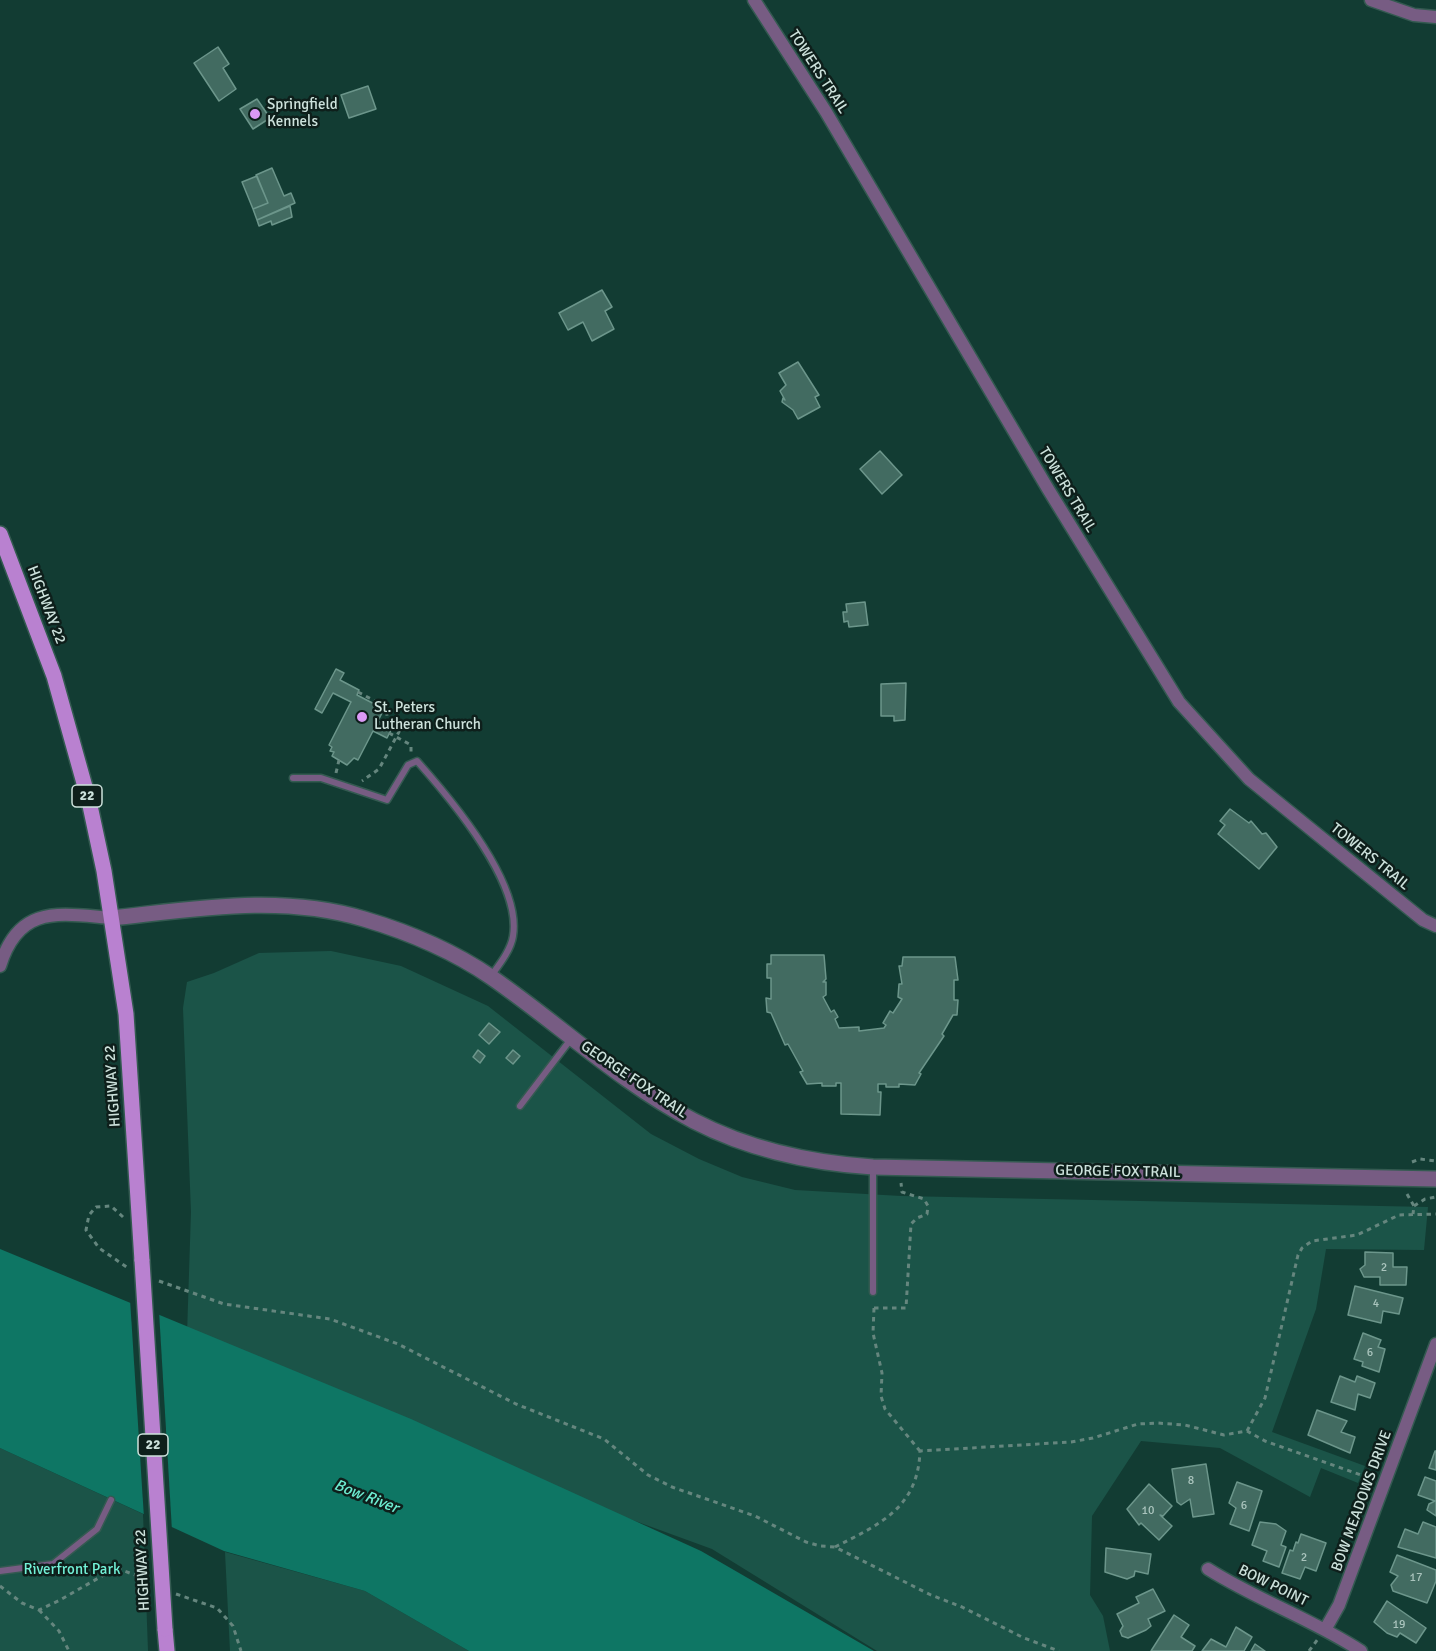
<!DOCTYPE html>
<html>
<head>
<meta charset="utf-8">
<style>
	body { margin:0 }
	canvas { display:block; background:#123c33 }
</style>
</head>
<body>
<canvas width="1436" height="1651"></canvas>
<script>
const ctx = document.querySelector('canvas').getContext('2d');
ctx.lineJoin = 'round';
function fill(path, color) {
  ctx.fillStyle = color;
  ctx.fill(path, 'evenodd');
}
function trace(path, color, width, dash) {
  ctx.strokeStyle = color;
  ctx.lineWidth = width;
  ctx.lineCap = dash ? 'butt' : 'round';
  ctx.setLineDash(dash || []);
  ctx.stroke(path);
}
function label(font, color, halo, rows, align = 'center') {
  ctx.font = font + ' Signika,sans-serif';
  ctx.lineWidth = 5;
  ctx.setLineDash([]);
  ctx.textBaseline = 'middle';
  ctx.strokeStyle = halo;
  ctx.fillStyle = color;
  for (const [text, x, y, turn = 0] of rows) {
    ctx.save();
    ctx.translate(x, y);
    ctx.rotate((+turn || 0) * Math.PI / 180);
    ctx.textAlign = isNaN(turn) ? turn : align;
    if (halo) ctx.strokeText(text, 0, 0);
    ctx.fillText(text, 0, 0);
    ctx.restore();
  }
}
fill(new Path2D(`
	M331 951 401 966 488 1006 651 1134 699 1159 742 1177 795 1190 901 1196 1428 1207 1424 1250 1326 1249 1316 1309 1272 1432 1365 1466 1358 1483 1321 1468 1310 1497 1220 1448 1141 1441 1092 1516 1090 1595 1103 1616 1110 1651H877L712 1549 476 1463 187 1335 191 1212 183 1008 187 982 214 973 259 953Z
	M0 1448 143 1514 148 1651H0Z
	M225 1552 365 1591 469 1651H230Z`), '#1b5448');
fill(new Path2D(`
	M0 1249 411 1419 701 1551 874 1651H469L365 1591 224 1551 0 1448Z`), '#0e7664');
fill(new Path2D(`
	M130 1299 159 1311 172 1531 144 1518Z`), '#123c33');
const building = new Path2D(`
	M218 47 229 64 223 68 236 89 219 101 194 63Z
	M368 86 376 109 349 118 341 95Z
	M257 99 270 118 253 129 240 109Z
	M272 168 284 196 291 193 295 203 257 220 253 209 268 203 256 175Z
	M257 176 268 203 253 209 242 182Z
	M290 206 292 217 272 225 271 221 259 226 257 220Z
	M602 290 612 307 605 311 614 329 592 341 583 322 568 330 559 313Z
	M798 362 819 395 815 397 820 407 798 419 793 410 782 402 783 398 785 400 780 391 786 385 779 373Z
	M880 451 902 475 882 494 860 469Z
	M865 602 868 625 849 627 848 621 844 622 843 612H847L846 604Z
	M336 669 344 673 340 680 359 690 357 695 384 709 378 721 392 728 387 738 373 731 358 760 354 758 347 765 332 756 334 752 330 751 332 747 329 745 351 702 333 693 322 713 315 709Z
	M906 683 905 720 894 721V716H881V684Z
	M1230 809 1249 823 1251 821 1262 834 1266 833 1277 847 1259 869 1218 834 1225 825 1220 821Z
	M771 955H824L826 979 823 982H826V995L823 997 831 1012 834 1010 838 1017 835 1019 839 1028 859 1027V1031L884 1028 886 1025 883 1023 890 1011 893 1013 902 999 898 997 899 984H902L899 966H902L903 957H955L958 980H954V1000H958L957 1015H953L942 1034 944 1036 919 1073 921 1074 915 1085 899 1084V1087H886V1084H878V1092H881L880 1115 841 1114V1083H836V1086H822V1083L807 1084 800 1072 803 1071 788 1044 785 1045 771 1013 767 1012 766 998 771 999V978H767V964H771Z
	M489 1023 500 1032 489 1044 479 1035Z
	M478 1050 485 1056 480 1063 473 1057Z
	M513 1050 520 1056 513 1064 506 1058Z
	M1365 1252 1393 1253V1267H1407L1406 1285H1380V1277H1364L1360 1269 1365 1265Z
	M1355 1286 1403 1298 1399 1314 1383 1311 1381 1323 1348 1315Z
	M1363 1333 1381 1340 1378 1347 1385 1349 1379 1372 1362 1366 1363 1362 1354 1359Z
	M1340 1376 1355 1382 1357 1376 1375 1383 1370 1398 1358 1394 1355 1410 1331 1402Z
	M1317 1410 1347 1421 1341 1432 1355 1437 1350 1453 1308 1435Z
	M1435 1451H1436V1470L1429 1468Z
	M1206 1464 1214 1514 1193 1517 1190 1499 1181 1505 1177 1502 1172 1469Z
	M1425 1477 1436 1481V1516L1427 1510 1429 1504 1435 1501 1418 1495Z
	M1237 1482 1262 1491 1249 1531 1230 1524 1236 1508 1229 1503Z
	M1149 1484 1172 1506 1163 1516 1160 1515 1172 1526 1159 1540 1141 1523 1139 1525 1127 1509Z
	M1260 1522 1276 1524 1286 1531 1281 1545 1286 1547 1279 1567 1263 1561 1267 1551 1252 1545Z
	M1423 1522 1436 1527V1558L1398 1547 1405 1529 1418 1534Z
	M1301 1534 1326 1543 1316 1571 1305 1567 1300 1579 1282 1573 1290 1550 1293 1551 1296 1542 1298 1543Z
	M1106 1548 1151 1554 1148 1574 1135 1571 1134 1576 1127 1579 1105 1572Z
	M1397 1555 1436 1570V1581L1427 1603 1393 1591 1391 1585 1398 1576 1390 1572Z
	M1153 1589 1165 1611 1148 1619 1151 1626 1146 1630 1128 1638 1122 1636 1120 1631 1123 1626 1117 1614 1139 1603 1136 1597Z
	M1387 1601 1426 1628 1416 1643 1400 1633 1397 1637 1387 1633 1374 1622Z
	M1174 1615 1189 1625 1181 1637 1195 1646 1192 1651H1151Z
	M1236 1627 1252 1637 1244 1651H1202L1211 1639 1226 1647Z
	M1255 1644 1265 1651H1251Z`);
fill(building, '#426b61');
trace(building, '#6c968b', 1.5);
const service = new Path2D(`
	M293 778H321L387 800 408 765 417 761C450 798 522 883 513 936 511 950 499 965 491 976
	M520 1106 571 1039
	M873 1168V1292
	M0 1571 53 1564 97 1529 111 1500`);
const minor = new Path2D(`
	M754 0 826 112 1048 489 1179 702 1249 779 1423 920 1436 926
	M1371 0 1414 15 1436 17
	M0 966C19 904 59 914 112 918
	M1208 1569C1257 1600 1312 1619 1361 1651
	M1326 1628 1339 1605 1436 1344`);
const tertiary = new Path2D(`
	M112 918C196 909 281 894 364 919 408 932 453 951 491 977 559 1024 621 1083 694 1121 750 1150 811 1163 873 1167L1436 1179`);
const primary = new Path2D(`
	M0 534 54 676 89 801 104 871 126 1014 142 1261
	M165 1629 167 1651`);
trace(service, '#345a51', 9);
trace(minor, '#345a51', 15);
trace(tertiary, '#345a51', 18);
trace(primary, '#345a51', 18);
trace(new Path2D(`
	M358 692 386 707 388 724 400 730 379 769 362 781
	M389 733 411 745V752
	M336 773 339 760
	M1412 1162 1420 1159 1436 1161
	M1407 1194 1414 1206 1413 1214
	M1414 1206 1425 1199 1436 1197
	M123 1217 111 1206 96 1207 89 1215 86 1230 99 1248 128 1268
	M159 1281 224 1304 330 1319 398 1344 516 1404 604 1439 648 1475 672 1487 755 1516 806 1542 820 1546 835 1547 931 1595 962 1607 1024 1638 1059 1651
	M874 1308H906L911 1224 917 1218 927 1214 928 1206 924 1199 902 1192 901 1183
	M874 1308 873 1333 882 1373 881 1396 885 1409 920 1451
	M1247 1431 1265 1398 1298 1255 1302 1248 1312 1241 1357 1235 1399 1215 1436 1214
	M835 1547C880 1524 918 1508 920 1451L1071 1442 1093 1438 1138 1424 1157 1423 1185 1425 1224 1435 1247 1431 1265 1441 1372 1479
	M0 1586 22 1603 39 1610 60 1600 116 1568 146 1579
	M176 1594 217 1608 233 1626 241 1651
	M39 1610 59 1631 69 1651
	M1309 1651 1318 1639`), '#65867e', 3, [4.5, 4.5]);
trace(service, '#775c83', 6);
trace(minor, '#775c83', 12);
trace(tertiary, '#775c83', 15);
trace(primary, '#b981d0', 15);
const primaryBridge = new Path2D(`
	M142 1261 165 1629`);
trace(primaryBridge, '#345a51', 18, []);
trace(primaryBridge, '#b981d0', 15);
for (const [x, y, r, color] of [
	[255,114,6,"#db99f5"],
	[362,717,6,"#db99f5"]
]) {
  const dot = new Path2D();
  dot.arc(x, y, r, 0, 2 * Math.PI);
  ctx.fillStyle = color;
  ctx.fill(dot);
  trace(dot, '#0e1f1b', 2);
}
label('12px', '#aac4bd', null, [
	["2",1384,1268],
	["4",1376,1304],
	["6",1370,1353],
	["8",1191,1481],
	["6",1244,1506],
	["10",1148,1511],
	["2",1304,1558],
	["17",1416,1578],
	["19",1399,1625]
]);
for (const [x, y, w] of [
	[87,796,30],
	[153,1445,30]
]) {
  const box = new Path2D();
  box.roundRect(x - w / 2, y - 11, w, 22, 4.5);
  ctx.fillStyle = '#0e1f1b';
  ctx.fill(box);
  trace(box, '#cde2dc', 1.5);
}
label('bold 14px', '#cde2dc', null, [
	["22",87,796],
	["22",153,1445]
]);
label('15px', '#cde2dc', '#0e1f1b', [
	["TOWERS TRAIL",818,72,57],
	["TOWERS TRAIL",1067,490,59],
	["HIGHWAY 22",46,605,69],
	["TOWERS TRAIL",1370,857,39],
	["GEORGE FOX TRAIL",634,1080,34],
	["HIGHWAY 22",113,1086,-94],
	["GEORGE FOX TRAIL",1118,1172,1],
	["BOW MEADOWS DRIVE",1362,1501,-70],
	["HIGHWAY 22",143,1570,-93],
	["BOW POINT",1273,1586,26]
]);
label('15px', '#cde2dc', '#0e1f1b', [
	["Springfield",267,105],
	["Kennels",267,122],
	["St. Peters",374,708],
	["Lutheran Church",374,725]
], 'left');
label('15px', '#73f2d7', '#0e1f1b', [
	["Riverfront Park",72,1570]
]);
label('italic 16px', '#6decd1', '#0e1f1b', [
	["Bow River",366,1497,21]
]);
</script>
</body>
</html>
